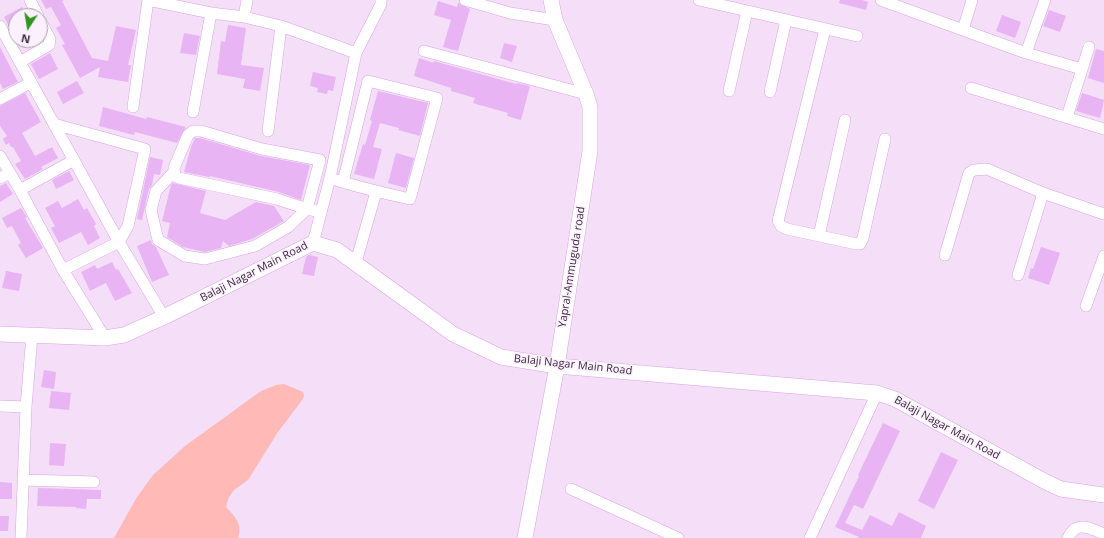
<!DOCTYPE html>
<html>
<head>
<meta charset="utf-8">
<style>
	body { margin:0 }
	#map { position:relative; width:1104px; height:538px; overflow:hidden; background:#f4def8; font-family:"Open Sans",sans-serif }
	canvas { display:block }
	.north { position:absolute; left:8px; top:8px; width:40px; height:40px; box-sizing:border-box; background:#fbf0fd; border:1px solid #b0a0b2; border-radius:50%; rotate:192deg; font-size:11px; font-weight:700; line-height:16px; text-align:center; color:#3f2942 }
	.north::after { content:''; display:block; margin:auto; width:14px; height:18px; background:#2e961d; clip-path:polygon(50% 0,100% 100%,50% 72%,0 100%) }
</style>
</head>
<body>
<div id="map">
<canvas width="1104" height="538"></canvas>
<div class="north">N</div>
</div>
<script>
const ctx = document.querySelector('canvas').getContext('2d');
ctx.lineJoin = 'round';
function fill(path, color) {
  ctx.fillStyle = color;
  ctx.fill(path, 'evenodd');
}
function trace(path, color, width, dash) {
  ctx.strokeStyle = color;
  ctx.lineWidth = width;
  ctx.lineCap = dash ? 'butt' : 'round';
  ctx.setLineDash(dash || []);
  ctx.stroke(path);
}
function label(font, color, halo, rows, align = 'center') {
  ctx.font = font + ' "Open Sans",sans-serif';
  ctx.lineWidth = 3;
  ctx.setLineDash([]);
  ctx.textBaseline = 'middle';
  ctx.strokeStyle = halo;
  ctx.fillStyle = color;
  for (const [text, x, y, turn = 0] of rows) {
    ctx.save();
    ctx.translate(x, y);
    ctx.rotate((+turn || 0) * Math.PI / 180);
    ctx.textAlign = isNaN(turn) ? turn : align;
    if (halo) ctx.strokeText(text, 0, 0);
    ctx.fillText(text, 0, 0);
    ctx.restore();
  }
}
fill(new Path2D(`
	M284 384 303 392 304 395 303 399 278 432 248 480 234 490 229 497 226 507C235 516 243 525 238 538H114L137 497 153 475 185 446 261 391 276 385Z`), '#ffb9b6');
fill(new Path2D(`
	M41 0H64L62 1 92 58 108 61 116 26 136 30 128 65H131L128 82 98 77 100 67 80 78 62 45 65 44 56 28 61 25 51 7 46 9Z
	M840 0H862L868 2 866 10 839 3Z
	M438 1 457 7 458 3 470 9 458 51 443 47 451 20 434 15Z
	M22 7 27 16H16V40L4 17Z
	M1049 10 1066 16 1060 32 1043 26Z
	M1002 15 1021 22 1015 38 996 31Z
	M228 25 246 28 241 65 264 68 260 91 243 88 245 79 217 74 221 41 225 42Z
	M184 33 200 36 196 55 180 53Z
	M504 43 517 46 512 62 500 58Z
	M0 47 18 82 3 89 0 83Z
	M1096 49 1104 51V83L1088 78Z
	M50 53 58 69 39 79 31 64Z
	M419 58 434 63V61L516 84 517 83 530 86 521 120 507 116 508 113 473 103 475 98 451 91V88L414 76Z
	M313 72 336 77 333 91 328 90 327 94 317 92 318 88 310 86Z
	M77 81 84 93 63 104 57 92Z
	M378 91 428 103 420 136 398 130 399 128 380 123 373 147 382 149 374 179 354 174 363 144 365 145 372 121 370 120Z
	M25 93 41 122 22 133 35 156 52 147 58 158 41 167 43 169 25 179 15 164 21 161 13 147H11L9 143 6 145 3 139 7 136 0 126V106Z
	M1082 93 1104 100 1100 118 1076 111Z
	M103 107 146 119 147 117 186 127 177 143 135 132 134 135 99 126Z
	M195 138H200L261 156 310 165 301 200 279 192 210 176 209 177 184 172 191 147Z
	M396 153 414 158 406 188 388 183Z
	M150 157 163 160 160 175 154 174 152 185 149 189 142 220 137 219Z
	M69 171 74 180 56 189 52 180Z
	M6 183 13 194 0 202V186Z
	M173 183 206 191 200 213 225 220 256 202 274 206 284 221 252 239 229 246 223 241 221 248 205 252 183 247 167 237 170 223 162 221 171 185Z
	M78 199 84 210 87 208 96 224 94 226 100 238 88 245 81 232 59 243 51 228 55 226 45 208 58 201 62 208Z
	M21 208 27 217 25 218 43 248 26 258 18 245 21 243 12 226 7 228 2 218Z
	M151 240 152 244 156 247 169 275 152 282 137 246Z
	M1041 247 1060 253 1049 285 1028 278 1031 268 1033 269Z
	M309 255 318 257 314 276 302 274 306 257Z
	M112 262 116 270 118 269 132 293 115 301 106 283 90 291 81 272 95 265 97 269Z
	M6 271 22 274 19 291 2 288Z
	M44 370 56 372 54 389 41 387Z
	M51 391 71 393 69 410 49 408Z
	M883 423 900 431 863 509 854 505 845 523 862 530 870 515 892 526 899 512 926 526 921 538H858L859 537 835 527 859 476 858 475Z
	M50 443 66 444 64 466 49 465Z
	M941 452 958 460 934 509 918 501Z
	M0 482 12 483V499H0Z
	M38 488 101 490V499H87L86 509 76 508V507L37 506Z
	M0 516H9L8 531H0Z`), '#e9b4f3');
const street = new Path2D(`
	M30 0 38 16
	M148 0 211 13 193 112
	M247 0 244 17 281 26 356 53
	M465 0 510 13 555 20
	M699 0 857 36
	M881 0 1026 53 1082 69
	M211 13 244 17
	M0 26 119 242 164 317
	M825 29 778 221 781 226 787 229 857 244H860L863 238 885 139
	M963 30 972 0
	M424 51 586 94
	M1026 53 1045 0
	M20 62 49 45 50 39 40 20
	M971 88 1104 129
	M729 91 747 11
	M770 92 786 20
	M0 99 30 83
	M133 107 148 0
	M1067 117 1089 47
	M54 124 145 149 128 226 119 242 63 270
	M193 131H201L262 149 320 160 307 209 277 199 179 178 175 176 174 168 188 135Z
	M268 131 281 26
	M0 156 20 190 63 270 105 338
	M174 172 156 191 151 210 158 240 185 256 205 259 255 246 288 227 307 209 321 212
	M0 178 10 173
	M330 178C356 187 383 193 410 199L437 98 368 81 343 182
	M20 190 74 160
	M819 236 845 120
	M313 243 330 178 356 53 381 4V0
	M945 255 969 173 974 170 987 169 1043 193 1104 214
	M356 262 376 192
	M1018 275 1043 193
	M1086 306 1104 256
	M0 406 26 407
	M23 480 94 482
	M571 489 678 538
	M21 538 26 407 32 335
	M810 538 877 393
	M1068 538C1076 520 1091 528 1104 534`);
const secondary = new Path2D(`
	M0 334 105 338 124 335 164 317 313 243 337 250 453 334 501 357 557 366 877 393 895 399 1044 481 1061 489 1104 495
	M525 538 557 366 590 151V107L586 94 555 20 551 0`);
trace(street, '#daa4e3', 12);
trace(secondary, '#daa4e3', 16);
trace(street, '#fff', 11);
trace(secondary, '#fff', 15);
label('11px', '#3f2942', '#fbf0fd', [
	["Yapral-Ammuguda road",572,267,-81],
	["Balaji Nagar Main Road",254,272,-27],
	["Balaji Nagar Main Road",573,365,6],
	["Balaji Nagar Main Road",947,428,29]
]);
</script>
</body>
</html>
